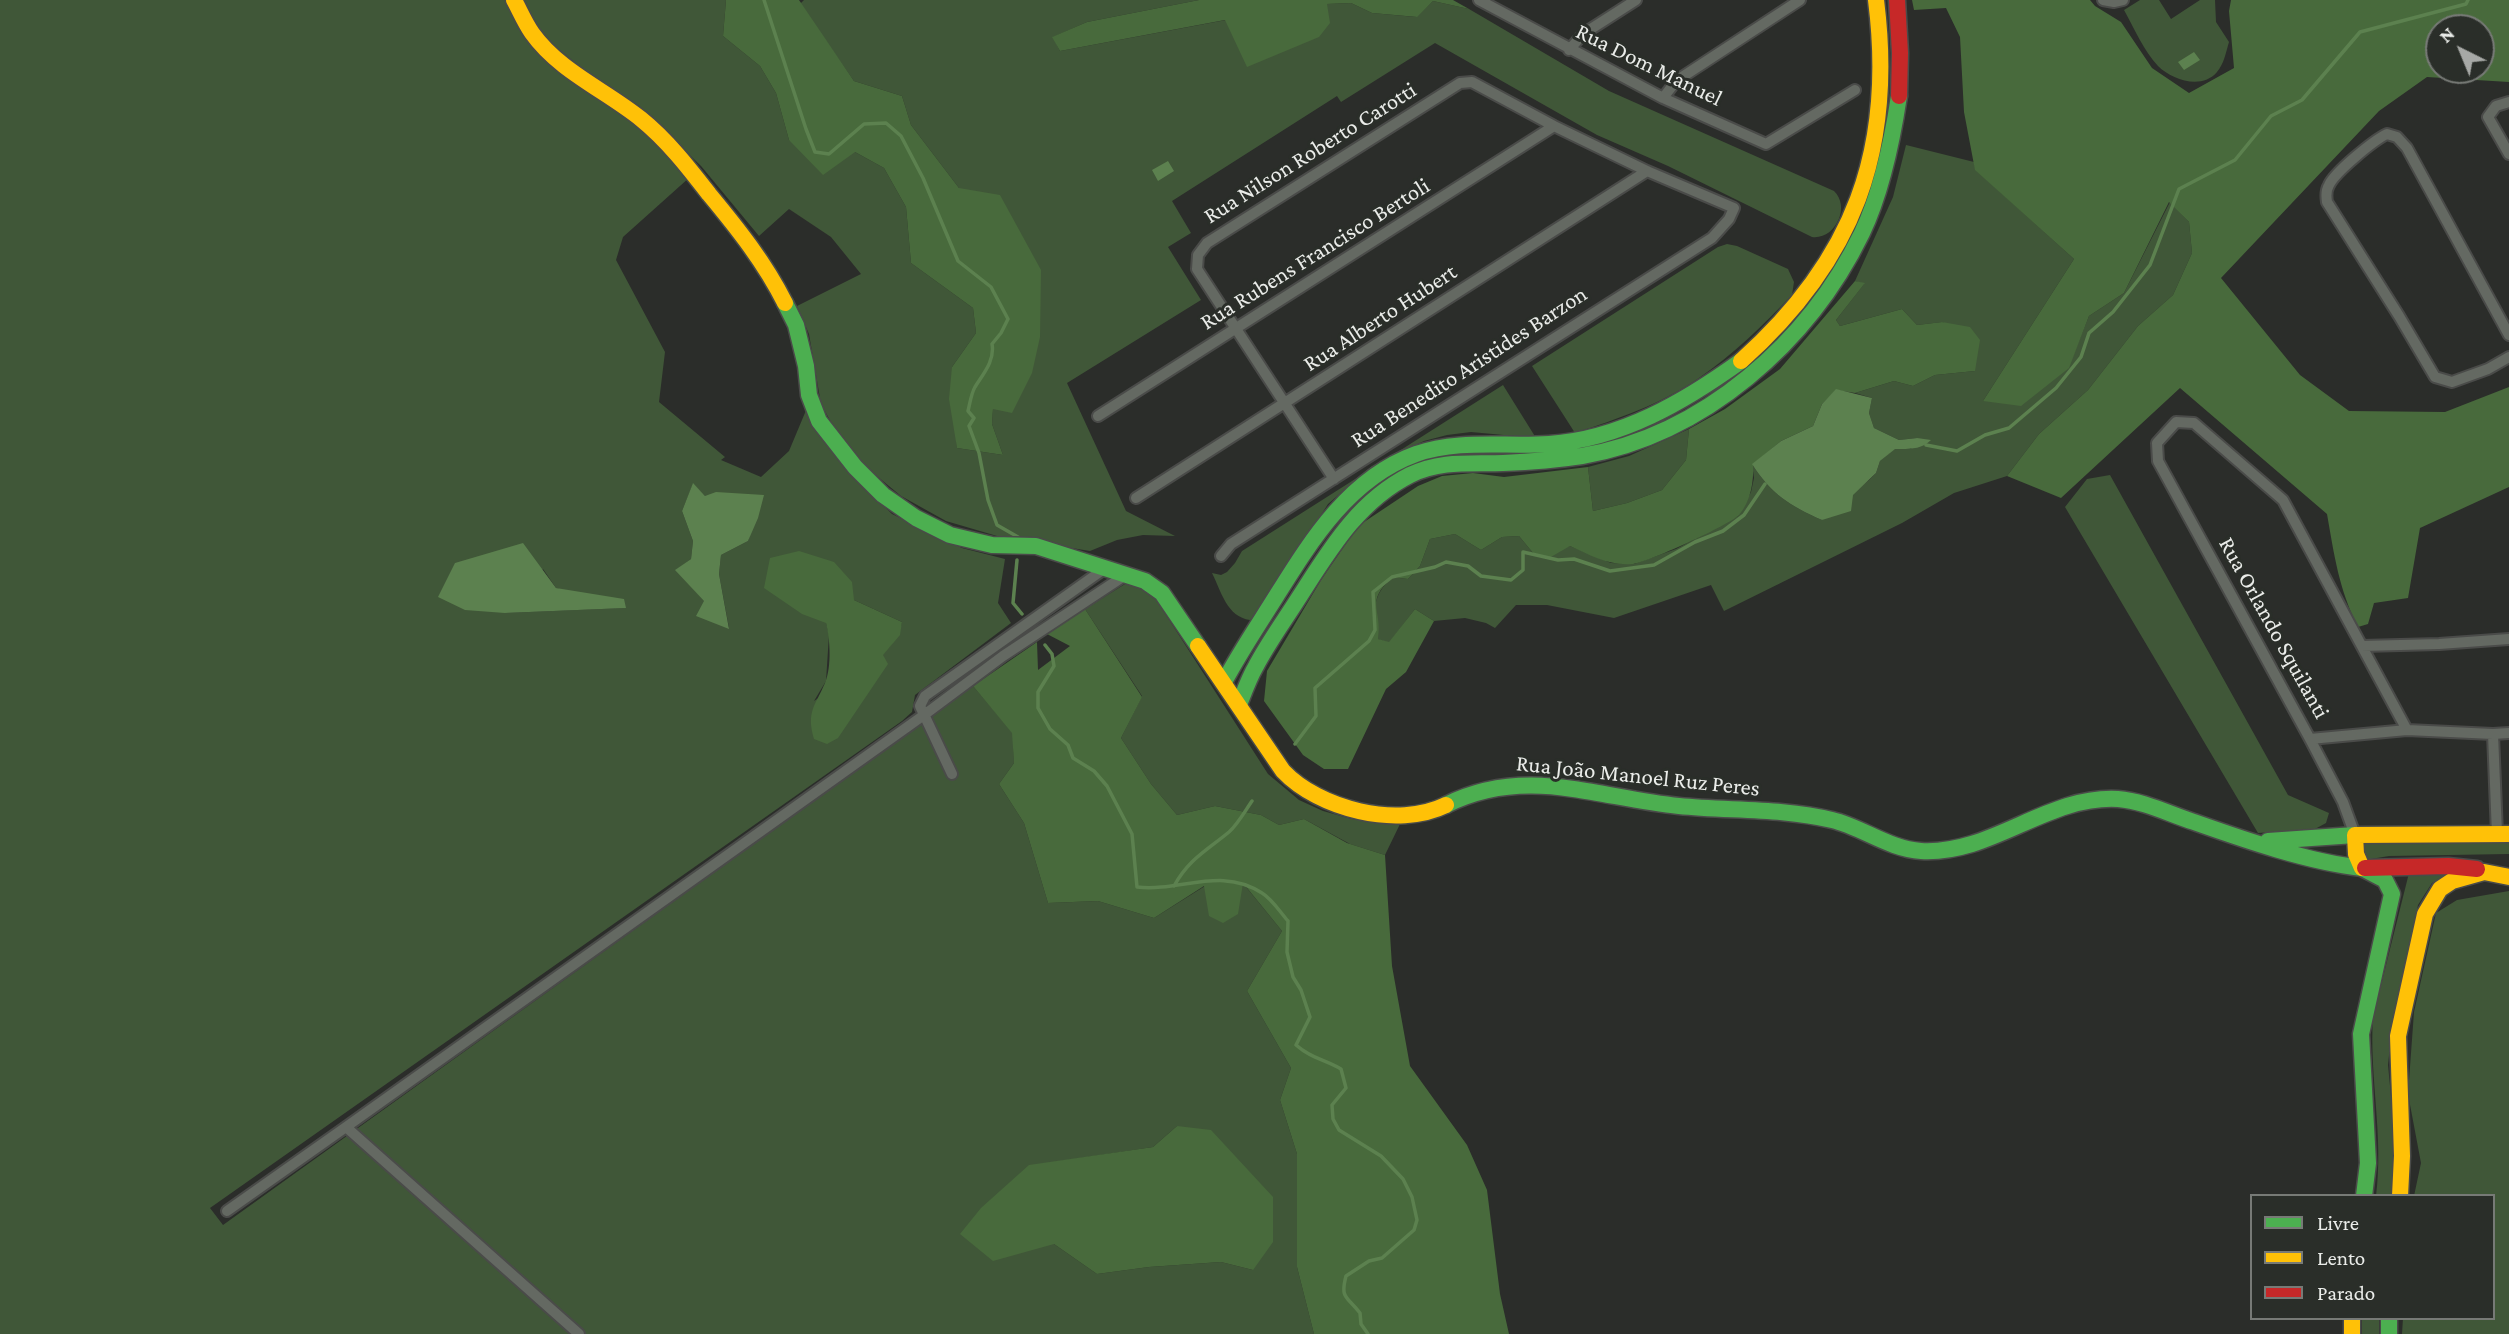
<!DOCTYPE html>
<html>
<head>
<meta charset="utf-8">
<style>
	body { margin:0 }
	#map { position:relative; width:2509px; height:1334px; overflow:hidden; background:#2b2d2a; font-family:"Crimson Pro",serif }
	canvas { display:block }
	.legend { position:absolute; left:2250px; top:1194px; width:245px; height:126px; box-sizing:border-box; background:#2a2e29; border:2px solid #777a76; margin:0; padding:9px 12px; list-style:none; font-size:21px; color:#eaece9 }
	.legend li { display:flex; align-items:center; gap:14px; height:35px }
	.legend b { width:35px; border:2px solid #777a76 }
	.north { position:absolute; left:2425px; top:14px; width:70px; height:70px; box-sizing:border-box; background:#2a2e29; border:2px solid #777a76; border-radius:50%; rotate:317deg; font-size:19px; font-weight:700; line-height:28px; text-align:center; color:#eaece9 }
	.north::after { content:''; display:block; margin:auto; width:24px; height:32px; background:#a7a9a6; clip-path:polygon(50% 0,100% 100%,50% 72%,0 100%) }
</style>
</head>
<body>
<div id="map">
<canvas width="2509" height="1334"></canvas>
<ul class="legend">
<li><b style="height:9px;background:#4caf50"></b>Livre</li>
<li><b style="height:9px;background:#ffc107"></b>Lento</li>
<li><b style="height:9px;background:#c62828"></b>Parado</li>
</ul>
<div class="north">N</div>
</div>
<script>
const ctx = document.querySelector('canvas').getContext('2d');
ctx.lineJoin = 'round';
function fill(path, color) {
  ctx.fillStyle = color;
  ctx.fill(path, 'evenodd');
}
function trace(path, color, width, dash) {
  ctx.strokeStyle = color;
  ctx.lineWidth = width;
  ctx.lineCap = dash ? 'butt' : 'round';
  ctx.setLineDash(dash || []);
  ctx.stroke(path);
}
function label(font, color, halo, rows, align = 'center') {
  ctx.font = font + ' "Crimson Pro",serif';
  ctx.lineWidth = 6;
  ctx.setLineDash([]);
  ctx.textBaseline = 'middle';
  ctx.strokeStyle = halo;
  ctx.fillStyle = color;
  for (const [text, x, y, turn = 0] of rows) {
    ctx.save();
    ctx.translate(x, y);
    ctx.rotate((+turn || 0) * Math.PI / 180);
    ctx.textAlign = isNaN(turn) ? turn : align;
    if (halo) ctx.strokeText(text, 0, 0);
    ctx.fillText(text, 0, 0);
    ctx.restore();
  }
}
fill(new Path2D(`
	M0 0H507L520 26 626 114 690 177 623 237 616 260 665 352 659 402 725 457 721 460 761 477 789 451 807 408 822 438 843 466 892 514 962 548 1005 559 998 603 1011 623 915 695 912 712 902 721 210 1208 223 1225 973 686 1013 733 1014 763 999 784 1024 823 1048 903 1098 901 1154 918 1205 886 1242 882 1282 931 1247 991 1291 1068 1280 1100 1297 1154V1267L1314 1334H0ZM693 484 705 496 763 495 748 541 721 555 719 574 729 628 676 570 691 559 693 541 682 511ZM543 569 556 588 625 608 505 613ZM854 600 902 622C897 656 841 683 814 701L826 681 829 635 826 622ZM1177 1126 1253 1270 1221 1262 1149 1267 1097 1274 1054 1244 1029 1166 1153 1147Z
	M523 0H726L723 36 760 66 776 93 789 140 855 152 884 168 906 207 911 263 973 308 976 333 952 367 957 448 1003 455 992 424 993 408 959 188 911 125 902 96 854 81 800 4 804 0H1199L1087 22 1053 37 1060 51 1226 20 1327 4 1351 3 1372 13 1416 17 1433 1 1469 9 1609 91 1834 191C1851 207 1835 240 1812 237L1668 166 1597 135 1435 43 1341 102 1337 96 1172 201 1191 233 1168 247 1201 300 1067 383 1126 511 1175 536 1143 535 1117 540 1090 551 997 536 946 521 901 496 861 463 837 433 821 404 809 334 797 306 861 274 831 237 789 209 759 236 701 166 639 106 591 76 544 37Z
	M2140 0H2159L2171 19 2200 0H2215L2216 22 2229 42C2226 52 2224 64 2217 72 2202 90 2172 80 2158 66 2144 51 2134 28 2124 10Z
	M1906 145 1974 162 1976 170 2074 259 1983 401 2068 368 2089 316 2124 293 2170 202 2189 222 2192 253 2173 295 2138 326 2088 390 2039 434 2007 476 1954 493 1902 523 1724 611 1711 585 1614 618 1547 605H1516L1495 628 1486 623 1465 618 1434 621 1415 609 1389 643 1377 639C1375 609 1370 599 1392 577L1408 579 1420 566 1430 539 1455 534 1481 550 1502 537 1519 536 1533 553 1570 546 1611 563 1634 564 1676 549 1738 516 1751 492 1754 478 1752 464C1771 494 1790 506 1822 520L1869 480 1876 473 1880 461 1895 448 1911 449 1917 438 1899 440 1874 428 1869 413 1872 398 1855 393 1894 381 1913 386 1935 375 1975 371 1943 322 1917 325 1902 309 1840 326 1836 320 1864 284 1855 281 1893 197Z
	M1727 244 1737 246 1788 269 1794 282 1792 295C1763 325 1733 355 1699 378 1662 404 1617 419 1575 433L1532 366 1718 247Z
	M1503 385 1536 438 1471 432 1447 435 1424 441 1372 466 1328 504 1259 613 1250 620C1227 617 1221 591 1212 573L1221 575 1227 572 1235 563 1242 551Z
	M1689 429 1686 460 1662 490 1627 503 1593 511 1588 467 1629 456Z
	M2110 475 2288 795 2329 813 2326 823 2315 829 2258 833 2065 507 2087 479Z
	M1125 584 1141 586 1152 593 1268 774 1299 800 1323 811 1352 819 1400 824 1385 855 1350 844 1304 819 1279 825 1261 815 1215 806 1177 815 1151 784 1121 738 1142 696 1085 609Z
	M2368 842H2509V854L2389 856 2365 860 2364 844Z
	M2457 871 2432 883 2418 905 2391 1036 2388 1065 2395 1138V1173L2392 1196H2376C2384 1136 2369 1077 2373 1017L2409 873Z
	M2509 891V1334H2402L2403 1318H2493V1196H2414L2421 1163 2408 1094 2414 1012 2436 913 2457 900Z
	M2362 1318H2379V1334H2362Z`), '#405738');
fill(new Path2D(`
	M726 0H799L854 81 902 96 911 125 959 188 1000 195 1041 270 1040 337 1032 373 1012 413 993 409 992 424 1003 455 957 448 949 399 952 367 976 333 973 308 911 263 906 207 884 168 855 152 823 175 789 140 776 93 760 66 723 36Z
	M1199 0H1453L1469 9 1433 1 1417 17 1372 13 1351 3 1327 4 1330 23 1319 37 1247 67 1225 20 1060 51 1052 37 1087 22Z
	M1912 0H2090L2095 6 2121 22 2152 68 2189 93 2234 68 2229 11 2231 0H2509V82L2427 77 2379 111 2221 278 2300 375 2349 411 2445 412 2509 387V487L2420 528 2408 598 2374 603 2368 624 2358 627C2339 590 2334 554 2327 514L2180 388 2061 498 2007 476 2039 434 2088 390 2138 326 2173 295 2192 253 2189 222 2169 202 2124 293 2089 316 2069 368 2021 406 1983 401 2074 259 1975 170 1964 112 1960 37 1946 8 1914 10ZM2439 28H2481V70H2439Z
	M1855 281 1865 283 1836 320 1840 326 1902 309 1917 325 1942 322 1970 327 1980 340 1975 371 1935 375 1913 386 1894 381 1855 393 1836 390 1822 404 1813 426 1781 441 1753 464C1754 481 1751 501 1739 515 1731 524 1645 564 1632 564 1609 566 1590 555 1570 546L1549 558 1533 553 1519 536 1502 537 1481 550 1455 534 1430 539 1420 566 1408 579 1392 577C1364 604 1383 608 1378 639L1389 642 1415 609 1434 621 1406 672 1386 689 1348 769H1324L1303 755 1264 701 1267 671 1321 580 1358 526 1418 486 1442 476 1473 473 1504 477 1588 467 1593 511 1627 503 1662 490 1686 460 1689 429 1725 409 1780 369Z
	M799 551 834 562 852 582 854 600 902 622 900 635 883 655 888 664 838 738 827 744 814 739C806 712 815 706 825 683 832 666 830 639 826 623L802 614 764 588 770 558Z
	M1085 609 1142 697 1121 738 1151 784 1177 815 1215 806 1261 815 1279 825 1304 819 1347 843 1385 855 1392 966 1410 1066 1467 1145 1487 1190 1500 1294 1509 1334H1314L1297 1267V1154L1280 1100 1291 1068 1247 991 1282 931 1243 883 1238 914 1223 923 1209 916 1204 886 1154 918 1098 901 1048 903 1024 823 999 784 1014 763 1012 733 973 686 1037 642 1038 670 1070 646 1047 634Z
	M1177 1126 1211 1130 1273 1197V1242L1253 1270 1221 1262 1149 1267 1097 1274 1054 1244 993 1261 960 1234 981 1208 1029 1165 1153 1147Z`), '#486a3c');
fill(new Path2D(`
	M2194 52 2200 60 2184 70 2178 62Z
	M1168 161 1174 171 1158 181 1152 170Z
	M1836 389 1872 398 1869 413 1874 428 1899 440 1917 438 1931 440C1921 450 1908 449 1895 449L1880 461 1876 473 1853 495 1851 511 1822 520C1790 506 1771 494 1752 464L1781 441 1813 426 1822 404Z
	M693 483 705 496 716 492 764 495 758 518 748 541 721 555 719 574 729 629 696 616 704 601 675 570 691 559 693 541 682 511Z
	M523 543 556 588 624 599 626 608 505 613 465 610 438 597 455 563Z`), '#5c814f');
trace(new Path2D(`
	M764 0 806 129 815 152 829 154 864 124 886 123 901 136 923 178 958 261 991 287 1008 319 1001 333 992 344C995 361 983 374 975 387 971 394 970 403 968 411L974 418 969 426 979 453 988 500 997 525 1018 537
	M1926 445 1957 451 1985 435 2009 428 2056 388 2081 357 2089 333 2113 312 2150 265 2179 189 2235 160 2271 116 2302 100 2360 32 2466 4 2468 0
	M1017 560 1013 603 1022 614
	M1045 645 1052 654 1054 666 1038 692V708L1050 729 1068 745 1073 758 1094 771 1107 786 1132 834 1137 887C1181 892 1221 866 1262 893 1272 899 1280 912 1288 921L1287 952 1293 977 1301 990 1310 1017 1296 1045C1312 1059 1324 1059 1341 1069L1346 1088 1332 1105 1333 1119 1339 1130 1381 1156 1403 1179 1412 1197 1417 1220 1414 1230 1382 1258 1369 1261 1346 1276C1340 1299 1347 1296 1360 1313L1361 1324 1368 1334
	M1295 744 1316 716 1315 688 1369 641 1375 630 1373 592 1392 577 1435 567 1446 562 1468 566 1481 576 1511 580 1523 570V552L1558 560 1574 559 1610 571 1654 565 1695 542 1723 531 1744 515 1765 484
	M1174 886C1189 859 1206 851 1229 832 1238 824 1245 811 1252 801`), '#5c814f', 3.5);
const street = new Path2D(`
	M1479 0 1663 98 1766 144 1855 90
	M2103 0 2114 2 2123 0
	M1569 50 1583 34 1636 0
	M1663 98 1676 81 1800 0
	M2509 102 2496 106 2488 117 2509 154
	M2509 335 2407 148 2397 137 2387 134C2374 140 2335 172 2329 185 2326 190 2326 196 2327 202L2399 316 2435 377 2452 382 2488 369 2509 357
	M1098 416 1554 126
	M1136 498 1647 171
	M1221 556 1231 544 1712 238 1729 219 1734 208 1647 171 1554 126 1472 82 1460 83 1207 243 1198 255 1197 269 1334 479
	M2362 646 2439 644 2509 639
	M2493 734 2497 834
	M2310 739 2407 730 2493 734 2509 733
	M952 774 920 706 925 696 1104 569
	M2355 835 2343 802 2310 739 2158 461 2157 443 2176 422 2194 423 2283 500 2407 730
	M227 1211 346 1127
	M579 1334 346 1127 924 715 1003 656 1127 574`);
const fast = new Path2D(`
	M785 303 796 325 806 366 809 395 819 421 855 467 883 495 916 518 950 535 992 545 1036 546 1145 581 1162 593 1198 646
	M1224 682C1240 652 1259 624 1277 595 1312 539 1350 478 1416 454 1458 439 1505 447 1549 444 1621 439 1684 402 1741 361
	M1239 705C1244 692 1249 678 1256 666 1268 643 1284 621 1298 599 1329 551 1357 502 1410 475 1441 460 1470 464 1503 463 1529 462 1556 460 1582 456 1704 435 1809 342 1862 233 1882 191 1892 142 1899 96
	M1446 805C1526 765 1597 798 1679 806 1729 811 1782 808 1832 820 1862 827 1889 849 1921 851 1992 855 2047 795 2118 799 2144 801 2169 814 2194 822 2245 840 2308 862 2362 868
	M2268 841 2355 835
	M2362 868 2385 880 2392 894 2361 1034 2368 1163 2364 1196
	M2389 1318V1334`);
const slow = new Path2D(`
	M514 0C520 11 525 23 532 33 559 71 605 90 641 119 667 140 688 167 709 194 738 229 765 263 785 303
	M1741 361C1854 260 1895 150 1876 0
	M1198 646 1283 771C1319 809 1397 829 1446 805
	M2362 868 2356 854 2355 835 2509 834
	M2400 1196 2402 1156 2398 1036 2425 914 2440 889 2452 881 2484 872 2509 877
	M2352 1318V1334`);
const jam = new Path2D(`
	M1897 0 1900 53 1899 96
	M2365 868 2448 866 2477 869`);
trace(street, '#4a4b49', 14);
trace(fast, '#4a4b49', 19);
trace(slow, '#4a4b49', 19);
trace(jam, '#4a4b49', 19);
trace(street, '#646962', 10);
trace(fast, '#4caf50', 16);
trace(slow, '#ffc107', 16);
trace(jam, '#c62828', 16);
label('23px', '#eaece9', '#2a2e29', [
	["Rua Dom Manuel",1649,65,26],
	["Rua Nilson Roberto Carotti",1310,153,-32],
	["Rua Rubens Francisco Bertoli",1315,254,-32],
	["Rua Alberto Hubert",1380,318,-33],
	["Rua Benedito Aristides Barzon",1469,367,-33],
	["Rua Orlando Squilanti",2274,628,61],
	["Rua João Manoel Ruz Peres",1638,776,6]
]);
</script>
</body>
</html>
